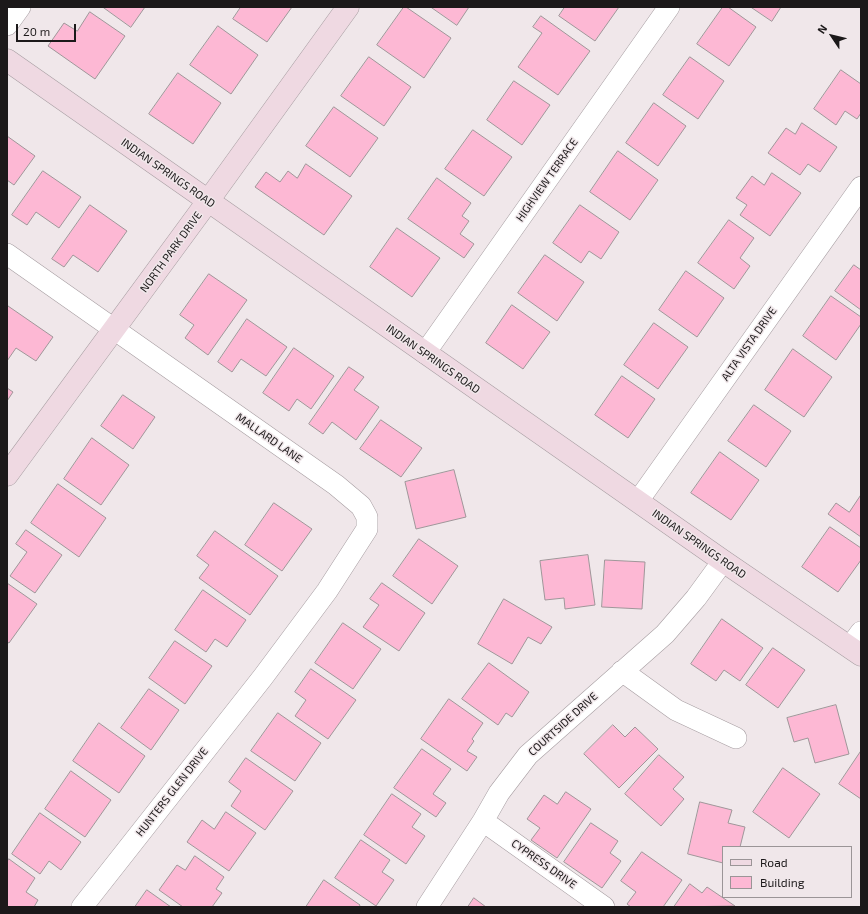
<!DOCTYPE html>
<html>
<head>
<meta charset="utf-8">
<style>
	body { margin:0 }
	#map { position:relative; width:868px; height:914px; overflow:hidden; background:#f0e7ea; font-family:"Exo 2",sans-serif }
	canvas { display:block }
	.frame { position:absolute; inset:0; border:8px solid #1c191a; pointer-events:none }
	.legend { position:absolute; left:722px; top:846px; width:130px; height:52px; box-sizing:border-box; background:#f0e7ea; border:1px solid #9b9597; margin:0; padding:5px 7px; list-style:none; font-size:12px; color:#1c191a }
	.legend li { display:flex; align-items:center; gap:8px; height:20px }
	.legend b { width:20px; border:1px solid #9b9597 }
	.north { position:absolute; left:812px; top:16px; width:40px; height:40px; -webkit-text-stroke:3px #f0e7ea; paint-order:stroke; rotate:305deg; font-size:11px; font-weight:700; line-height:16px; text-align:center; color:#1c191a }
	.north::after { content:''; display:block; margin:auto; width:14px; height:18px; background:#1c191a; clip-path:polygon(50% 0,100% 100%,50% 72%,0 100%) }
	.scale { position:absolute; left:16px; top:24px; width:60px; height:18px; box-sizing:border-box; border:2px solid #1c191a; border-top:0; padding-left:5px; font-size:12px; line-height:14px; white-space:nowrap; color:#1c191a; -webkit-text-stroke:3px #f0e7ea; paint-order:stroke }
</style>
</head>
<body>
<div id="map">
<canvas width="868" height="914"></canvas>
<div class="frame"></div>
<ul class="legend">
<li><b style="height:5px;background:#efd9e2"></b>Road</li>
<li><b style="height:11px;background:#fdb8d4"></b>Building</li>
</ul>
<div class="north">N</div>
<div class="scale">20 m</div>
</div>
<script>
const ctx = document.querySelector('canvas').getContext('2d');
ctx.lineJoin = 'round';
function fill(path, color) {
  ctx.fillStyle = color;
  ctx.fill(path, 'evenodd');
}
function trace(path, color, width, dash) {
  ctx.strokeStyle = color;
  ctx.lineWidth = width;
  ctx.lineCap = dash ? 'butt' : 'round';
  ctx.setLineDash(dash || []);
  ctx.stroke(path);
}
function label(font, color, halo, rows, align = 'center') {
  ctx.font = font + ' "Exo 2",sans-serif';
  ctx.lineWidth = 3;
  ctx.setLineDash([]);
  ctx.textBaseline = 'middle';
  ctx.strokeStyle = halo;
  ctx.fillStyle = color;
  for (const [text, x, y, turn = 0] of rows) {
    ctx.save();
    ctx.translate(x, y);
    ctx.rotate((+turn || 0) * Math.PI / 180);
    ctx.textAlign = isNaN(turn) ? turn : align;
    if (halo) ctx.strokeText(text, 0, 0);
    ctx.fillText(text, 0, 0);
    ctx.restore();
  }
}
const building = new Path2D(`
	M103 7H145L131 27Z
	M241 7H292L267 42 233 19Z
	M404 7H406L451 38 424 78 377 45Z
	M431 7H469L457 25Z
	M565 7H619L595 41 559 16Z
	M723 7H728L756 27 729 66 697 44Z
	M751 7H781L772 21Z
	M90 12 125 36 95 79 48 46 64 23 77 31Z
	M541 16 590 51 558 95 518 67 542 33 533 27Z
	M218 26 258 55 231 94 190 65Z
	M369 57 411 87 384 126 341 96Z
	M690 57 724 81 698 119 663 95Z
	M841 70 861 84V113L857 119 845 111 836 125 814 109Z
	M178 73 221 103 193 144 149 114Z
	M514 81 550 105 522 145 487 120Z
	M654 103 686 126 658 166 626 143Z
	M334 107 378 138 350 177 306 146Z
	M802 123 837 147 820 172 808 164 800 175 768 153 786 128 795 134Z
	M473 130 512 157 484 196 445 169Z
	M7 136 35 156 14 185 7 180Z
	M618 151 658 180 630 220 590 192Z
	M306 164 352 196 324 235 255 187 266 172 280 182 288 171 297 178Z
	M43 171 81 197 59 228 36 212 27 225 12 215Z
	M772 173 801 193 770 236 740 215 747 205 736 198 752 176 764 185Z
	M437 178 471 203 462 216 469 221 460 234 474 244 464 258 408 219Z
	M90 205 127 231 98 272 73 255 64 267 52 259Z
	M580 205 619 232 601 259 589 251 581 263 553 243Z
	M729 220 754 238 740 258 750 266 734 289 698 263Z
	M397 228 440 258 412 297 370 267Z
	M545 255 584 282 557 321 518 293Z
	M854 265 861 270V310L835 291Z
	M686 271 724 298 697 337 659 310Z
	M209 274 247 300 208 355 185 338 194 325 180 315Z
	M831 296 861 317V324L836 360 803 336Z
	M512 305 550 332 523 369 486 343Z
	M8 306 53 337 36 361 16 348 7 361V307Z
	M247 319 287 347 266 376 241 359 232 372 218 362Z
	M654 323 688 347 658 389 624 365Z
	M294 348 334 376 311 409 297 399 289 411 263 393Z
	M793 349 832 377 804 417 765 390Z
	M349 367 364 377 354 390 379 407 356 440 332 422 323 434 309 424Z
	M622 376 655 399 628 438 595 415Z
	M7 388 13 392 7 401Z
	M123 395 155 417 133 449 101 426Z
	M754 405 791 431 766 467 728 441Z
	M381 420 422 448 401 477 360 449Z
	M92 438 129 465 101 505 64 479Z
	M720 452 759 480 731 520 691 493Z
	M454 470 466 517 416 529 405 482Z
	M58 484 106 518 79 557 31 523Z
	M861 495V537L828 514 836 503 849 512Z
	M274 503 312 529 282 571 245 545Z
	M830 527 861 548V560L838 592 802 567Z
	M26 530 62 555 35 593 10 576 27 552 16 544Z
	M215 531 278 576 250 615 199 578 209 565 197 556Z
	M419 539 458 566 432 604 393 576Z
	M588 555 595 605 565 609 564 598 545 600 540 561Z
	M605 560 645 562 642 609 602 607Z
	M7 583 37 604 9 643 7 642Z
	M382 583 425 613 399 651 363 627 379 605 370 599Z
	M203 590 246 620 227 647 215 639 206 652 175 630Z
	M504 599 552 627 541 644 528 637 512 664 478 644Z
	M722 619 763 648 740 681 724 670 716 681 691 664Z
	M343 623 381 649 353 689 315 663Z
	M175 641 212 666 185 704 149 678Z
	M773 648 805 670 778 708 746 685Z
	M489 663 529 692 512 717 506 713 498 725 462 699Z
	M311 669 356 700 328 739 295 716 306 700 295 692Z
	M149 689 179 710 151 750 121 728Z
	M449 699 483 723 472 739 474 741 467 751 477 757 467 771 421 739Z
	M836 705 849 754 815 763 808 738 794 742 787 718Z
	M278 713 321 743 295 781 251 751Z
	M99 723 145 756 119 793 73 761Z
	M613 725 625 737 635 727 658 749 619 788 584 754Z
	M422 749 451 769 433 794 446 803 436 817 394 788Z
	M861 751V799L839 784Z
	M659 755 684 777 673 789 684 799 661 826 625 794Z
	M246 758 293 791 265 830 231 806 241 791 229 782Z
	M783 768 820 794 789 838 753 812Z
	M71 771 111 800 85 837 45 809Z
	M566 792 591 809 557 858 531 840 540 828 527 819 544 795 557 804Z
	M392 794 421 814 412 827 425 836 406 864 364 835Z
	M700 802 732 810 728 823 745 827 740 847H723V863L688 854Z
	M226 812 256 833 229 871 187 842 202 820 214 829Z
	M40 813 81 842 61 870 49 861 40 874 12 854Z
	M591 823 618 841 610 853 621 861 602 888 564 862Z
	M361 840 390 860 382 872 394 880 376 906 335 878Z
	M642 852 682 880 663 907H631L627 904 636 892 621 881Z
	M195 856 224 877 216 889 222 893 212 907H183L159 890 177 865 185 870Z
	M9 859 35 878 26 892 38 900 34 907H7V862Z
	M324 880 360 905 359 907H306Z
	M690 884 702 893 707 887 735 906 674 907Z
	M147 890 171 907H135Z
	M474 898 486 907H468Z`);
fill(building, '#fdb8d4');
trace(building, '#9f9699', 1);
const street = new Path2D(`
	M7 25 20 7
	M7 254 336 485 361 506 367 517V529L327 591 263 677 82 907
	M425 353 669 7
	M638 501 861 187
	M850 647 861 632
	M622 671 676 710 736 738
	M483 821 604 907
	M427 907 483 821 499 793 528 755 665 634 696 598 723 561`);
const secondary = new Path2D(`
	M7 60 723 561 861 655
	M7 475 208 201 348 7`);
trace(street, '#a69da1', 22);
trace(secondary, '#a69da1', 23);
trace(street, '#fff', 21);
trace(secondary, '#efd9e2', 22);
label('11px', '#1c191a', '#f0e7ea', [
	["INDIAN SPRINGS ROAD",168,173,35],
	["HIGHVIEW TERRACE",547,180,-55],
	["NORTH PARK DRIVE",171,252,-54],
	["ALTA VISTA DRIVE",749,344,-55],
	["INDIAN SPRINGS ROAD",433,359,35],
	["MALLARD LANE",269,438,35],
	["INDIAN SPRINGS ROAD",699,544,35],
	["COURTSIDE DRIVE",563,724,-42],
	["HUNTERS GLEN DRIVE",172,792,-52],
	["CYPRESS DRIVE",544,864,35]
]);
</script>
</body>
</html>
